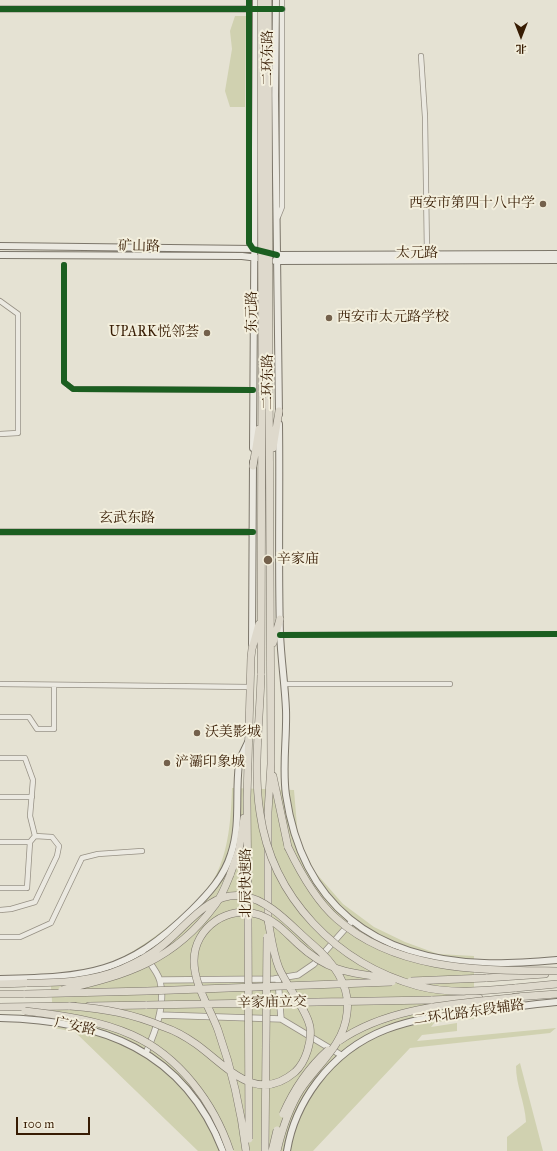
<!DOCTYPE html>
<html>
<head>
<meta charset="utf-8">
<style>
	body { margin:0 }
	#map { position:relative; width:557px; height:1151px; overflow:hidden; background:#e5e2d3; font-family:"IM FELL Great Primer","Noto Serif SC",serif }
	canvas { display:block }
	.north { position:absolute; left:501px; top:16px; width:40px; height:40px; -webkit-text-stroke:3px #f3efdd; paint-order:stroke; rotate:180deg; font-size:11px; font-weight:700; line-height:16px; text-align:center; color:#371c03 }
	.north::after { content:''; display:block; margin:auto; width:14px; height:18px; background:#371c03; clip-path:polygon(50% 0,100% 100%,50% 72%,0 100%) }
	.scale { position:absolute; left:16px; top:1117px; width:74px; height:18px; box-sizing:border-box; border:2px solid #371c03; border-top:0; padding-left:5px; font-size:12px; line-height:14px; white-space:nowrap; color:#371c03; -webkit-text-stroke:3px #f3efdd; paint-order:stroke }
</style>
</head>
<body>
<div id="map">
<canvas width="557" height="1151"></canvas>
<div class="north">北</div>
<div class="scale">100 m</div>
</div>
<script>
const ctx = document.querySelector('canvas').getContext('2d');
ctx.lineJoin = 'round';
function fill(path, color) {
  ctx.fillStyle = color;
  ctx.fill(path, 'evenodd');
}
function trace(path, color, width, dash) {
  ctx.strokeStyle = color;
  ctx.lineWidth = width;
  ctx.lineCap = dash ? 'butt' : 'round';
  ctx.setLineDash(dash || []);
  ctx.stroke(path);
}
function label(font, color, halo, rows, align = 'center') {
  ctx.font = font + ' "IM FELL Great Primer","Noto Serif SC",serif';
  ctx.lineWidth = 4;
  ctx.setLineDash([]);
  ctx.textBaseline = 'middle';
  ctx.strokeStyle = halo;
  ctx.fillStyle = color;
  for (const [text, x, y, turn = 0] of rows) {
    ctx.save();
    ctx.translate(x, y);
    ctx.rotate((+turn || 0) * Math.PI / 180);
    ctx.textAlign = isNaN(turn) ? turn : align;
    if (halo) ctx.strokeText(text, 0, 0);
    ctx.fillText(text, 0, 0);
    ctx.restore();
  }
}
fill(new Path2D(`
	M235 16H246L245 107H230L225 91 232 49 230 31Z
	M232 788 294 790 298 838 315 872 343 904 374 927 405 942 438 954 474 956V1019L435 1022 431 1027 457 1023V1031L422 1035 417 1041 556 1028 550 1033 410 1048 313 1151H198L75 1032 54 1028 50 974C72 972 95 971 115 961 144 948 200 905 215 877 229 850 231 818 232 788Z
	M520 1063 543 1151H507V1137L526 1122C525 1102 516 1086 516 1066Z`), '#d0d1b0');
const minor = new Path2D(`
	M249 0V243L253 249
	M421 56 425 117 427 254
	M278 217 282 207V0
	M64 265V382L73 389 253 390
	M0 301 18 314V433L0 434
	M280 635 557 634
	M0 684 250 687
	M284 684H450
	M0 717H29L37 729H54V685
	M0 758H25L33 780 30 816 35 836 30 842 27 888H0
	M0 797H32
	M0 842H30
	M0 910 11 909 35 902 57 856 59 846 52 837 35 836
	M0 937H20L51 923 82 858 98 854 142 851`);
const tertiary = new Path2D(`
	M0 9H282
	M0 532H253
	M142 952C148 961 158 972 160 981 166 1005 155 1032 146 1053
	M278 979 281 1019
	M160 980 274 979 298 975 314 964 352 921
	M160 1015 281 1019 341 1055`);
const secondary = new Path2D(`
	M276 0 275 95 279 414
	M0 246 253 249
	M0 255 242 256 266 259
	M277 255 557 254
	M275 261 557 260
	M279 424C280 493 278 563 280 633 281 659 285 685 286 710 287 738 282 767 286 795 302 905 374 959 484 963 508 964 533 962 557 960
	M253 448 256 0
	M252 644 253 462
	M0 979C88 977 126 975 192 910 208 894 224 877 231 854 241 824 235 794 239 764 240 757 245 749 248 742
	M0 1018C101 1020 184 1050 223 1151
	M287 1151C291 1126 302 1102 317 1082 358 1028 409 1019 472 1012 500 1008 529 1005 557 1002`);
const trunk = new Path2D(`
	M273 448 279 411
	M253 466 259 429
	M273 643 280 619
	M261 675 262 365
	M273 776 288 847
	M230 875 239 850 244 818
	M248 919 247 798 251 657 252 649 259 624
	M268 920V812L271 764 269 366
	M486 978 545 974
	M0 984 27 983
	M515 988 557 984
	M0 994H25
	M515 997 557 994
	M431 1000 479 998
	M89 1006 147 1005
	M0 1007 74 1006`);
trace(minor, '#969084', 6);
trace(tertiary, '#969084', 7);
trace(secondary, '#7c766a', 8);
trace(trunk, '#7c766a', 8);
trace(minor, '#ebe9e1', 4.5);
trace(tertiary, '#ebe9e1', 5.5);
trace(secondary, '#ebe9e1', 6);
trace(trunk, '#ded9cc', 7);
const trunkBridge = new Path2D(`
	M261 0 262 365
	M268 0 269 366
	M261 675C260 719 253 769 260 813 272 898 337 964 418 986 448 994 484 991 515 988
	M288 847C300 872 316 901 337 919 397 972 482 970 557 971
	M248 919 249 1139
	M411 981 486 978
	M27 983C58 983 92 982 122 969 136 963 151 955 163 945 187 926 209 891 243 896 270 900 292 927 312 944 332 961 351 984 347 1013 344 1045 318 1064 301 1089 289 1108 282 1129 277 1151
	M62 990C127 975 174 961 215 905 222 896 226 885 230 875
	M25 994 147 991 392 982
	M147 1005 431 1000
	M70 1006C105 1009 131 1013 164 1027 176 1031 186 1037 196 1044 228 1067 256 1105 295 1072 306 1062 312 1041 310 1027 307 1010 286 985 279 968 273 953 271 936 268 920
	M25 1011C60 1015 99 1020 132 1035 179 1056 214 1103 230 1151
	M339 1041C391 1005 460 1004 520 997
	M283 1114C294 1089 308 1068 328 1050
	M246 1151C241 1109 232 1070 218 1030 210 1008 194 985 194 961 194 927 229 904 260 915 276 921 285 932 298 944 328 972 350 973 389 978
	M265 1151 267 937
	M272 1151 277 1130`);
trace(trunkBridge, '#7c766a', 8, []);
trace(trunkBridge, '#ded9cc', 7);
trace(new Path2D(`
	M249 0V243L253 249 277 255
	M0 9H282
	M64 265V382L73 389 253 390
	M0 532H253
	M280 635 557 634`), '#1b5e20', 6);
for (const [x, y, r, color] of [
	[543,204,4,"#74614c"],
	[329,318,4,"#74614c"],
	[207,333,4,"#74614c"],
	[268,560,5,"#74614c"],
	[197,733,4,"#74614c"],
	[167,763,4,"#74614c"]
]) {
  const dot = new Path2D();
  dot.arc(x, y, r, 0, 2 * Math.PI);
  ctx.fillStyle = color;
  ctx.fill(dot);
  trace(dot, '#f3efdd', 1.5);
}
label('14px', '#371c03', '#f3efdd', [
	["二环东路",269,58,-90],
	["矿山路",139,247,1],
	["太元路",417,254],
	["东元路",253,312,-90],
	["二环东路",269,382,-90],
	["玄武东路",127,519],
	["北辰快速路",247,883,-90],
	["辛家庙立交",272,1003,-1],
	["二环北路东段辅路",469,1013,-8],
	["广安路",75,1027,12]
]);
label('14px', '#371c03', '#f3efdd', [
	["西安市第四十八中学",535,204,"right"],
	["西安市太元路学校",337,318],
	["UPARK悦邻荟",199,333,"right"],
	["辛家庙",277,560],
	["沃美影城",205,733],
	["浐灞印象城",175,763]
], 'left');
</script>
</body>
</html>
